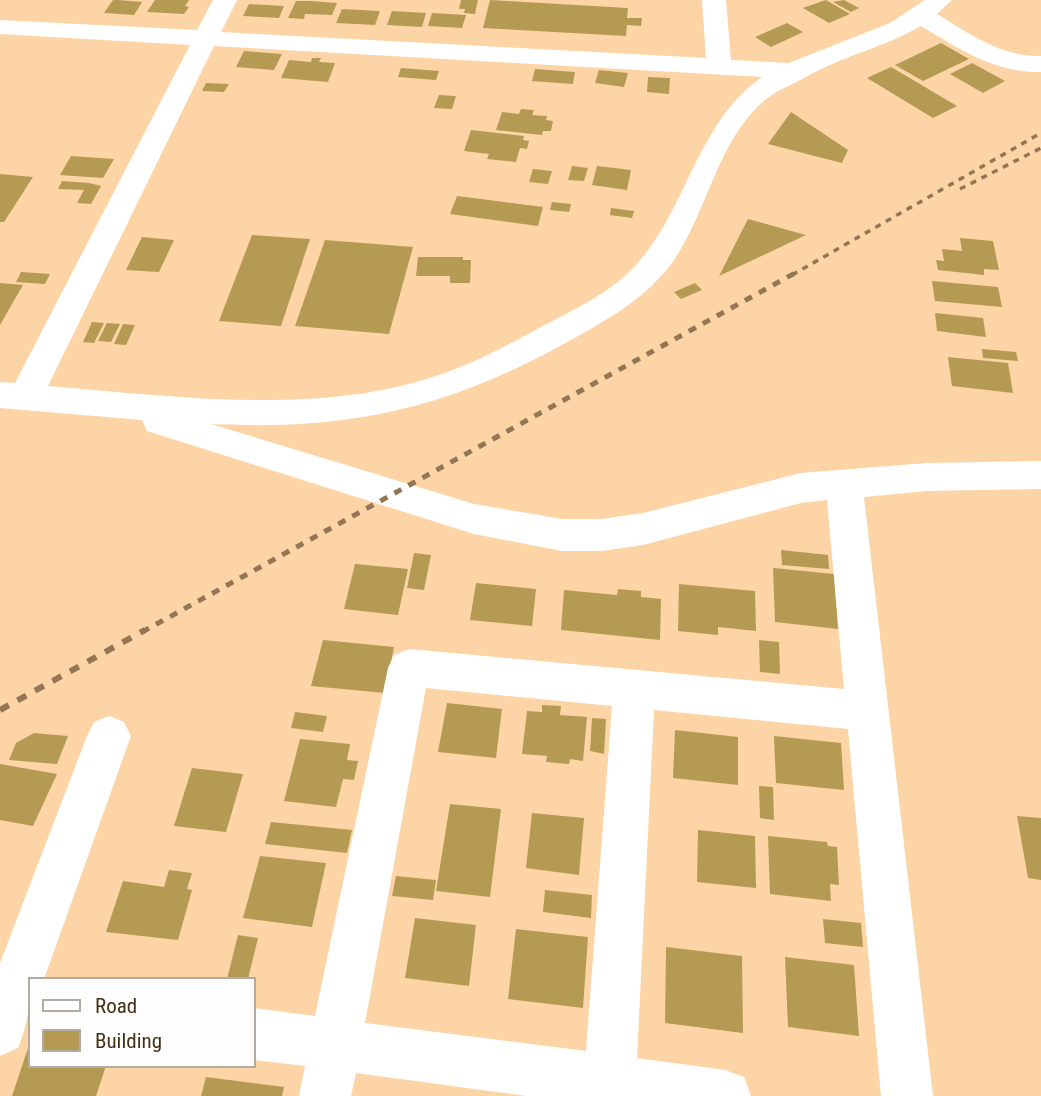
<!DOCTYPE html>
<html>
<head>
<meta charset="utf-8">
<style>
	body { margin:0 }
	#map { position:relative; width:1041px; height:1096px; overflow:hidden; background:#fdd4a5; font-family:"Roboto Condensed",sans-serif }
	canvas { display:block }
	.legend { position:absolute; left:28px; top:977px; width:228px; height:91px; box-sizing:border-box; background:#fdfdfd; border:2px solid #b3aba1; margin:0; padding:9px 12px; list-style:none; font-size:21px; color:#442f17 }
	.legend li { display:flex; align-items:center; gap:14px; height:35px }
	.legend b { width:35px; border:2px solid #b3aba1 }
</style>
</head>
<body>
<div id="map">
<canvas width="1041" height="1096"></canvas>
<ul class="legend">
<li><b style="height:9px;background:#fff"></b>Road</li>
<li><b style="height:19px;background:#b49a53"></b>Building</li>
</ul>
</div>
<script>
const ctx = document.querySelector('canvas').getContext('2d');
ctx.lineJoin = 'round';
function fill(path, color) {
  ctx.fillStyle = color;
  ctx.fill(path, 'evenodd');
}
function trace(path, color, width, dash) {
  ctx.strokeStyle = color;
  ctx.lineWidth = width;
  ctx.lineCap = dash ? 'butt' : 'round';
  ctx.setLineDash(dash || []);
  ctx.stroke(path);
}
fill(new Path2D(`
	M113 0H118L142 2 134 15 104 13Z
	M155 0H189L185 6 189 7 184 14 147 12Z
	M461 0H478L475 14 464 13 465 9H459Z
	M490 0 628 8 627 18H642L641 26 627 25 626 36 483 28Z
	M826 0 850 14 829 23 803 8Z
	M844 0 859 8 851 12 833 2Z
	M296 1H311L337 3 332 15 305 14 304 19 288 18Z
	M249 4 284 6 279 18 243 16Z
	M342 9 380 11 375 25 336 23Z
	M392 11 426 13 422 27 387 25Z
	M432 13 466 15 462 28 428 26Z
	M787 23 803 32 771 47 755 37Z
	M941 43 969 59 923 81 895 65Z
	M244 51 282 54 274 70 236 67Z
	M312 58H321L319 62 335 63 328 82 281 78 289 60 311 62Z
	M972 63 1005 81 983 93 950 74Z
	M891 67 957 106 933 118 867 78Z
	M401 68 439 71 436 80 398 77Z
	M535 69 575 72 573 84 532 81Z
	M599 70 628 73 624 87 595 83Z
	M648 77 670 78 669 94 647 92Z
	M206 83 229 84 224 92 202 91Z
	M439 95 456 96 452 109 434 108Z
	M521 109 534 110 532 115 547 116 546 120 553 121 551 131H543L542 135 496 130 502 112 519 114Z
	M791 112 848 150 842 163 768 144Z
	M471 130 524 136 523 140 529 141 527 149 520 148 516 162 487 159 489 154 464 151Z
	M71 156 114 159 103 178 60 175Z
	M572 166 588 168 584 181 568 180Z
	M597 166 631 170 627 190 592 185Z
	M533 169 552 171 548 184 529 182Z
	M0 174 33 177 4 222H0Z
	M62 181 89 183 101 186 91 204 77 203 84 190 58 189Z
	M457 196 543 207 538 226 450 214Z
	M552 202 571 204 569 212 550 210Z
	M611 208 634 211 632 218 610 215Z
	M748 219 806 235 719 276Z
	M252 235 310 239 281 326 219 321Z
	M142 237 174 240 159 272 126 270Z
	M960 238 993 241 999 270 984 269V275L938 270 936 260 944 261 942 249 962 251Z
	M325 240 413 247 389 334 295 326Z
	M418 257H463V260H471L470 283H450V276H416Z
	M21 272 50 274 45 284 16 282Z
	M932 281 998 287 1002 307 935 301Z
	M0 283 23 285 0 325Z
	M695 283 702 290 681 299 674 292Z
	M935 313 983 318 986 337 937 331Z
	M92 322 104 323 94 343 83 342Z
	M107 323 120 324 111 342 98 341Z
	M123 324 135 325 126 345 114 344Z
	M982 349 1016 352 1018 361 983 358Z
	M948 357 1008 363 1013 393 952 386Z
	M781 550 828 555 829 569 782 565Z
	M414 553 431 555 424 590 407 588Z
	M355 564 408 569 398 615 344 609Z
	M773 568 834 574 838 629 775 622Z
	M476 583 536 589 532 626 470 620Z
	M679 584 755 591 756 631 718 627V635L678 631Z
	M618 589 641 591V597L661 599 660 640 561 630 564 590 617 595Z
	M323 640 394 647 385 693 311 686Z
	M759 640 779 642 780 674 760 672Z
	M447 703 502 709 496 758 438 752Z
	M542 705 561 706 560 715 587 717 583 761 570 759 569 764 546 762 547 756 522 754 527 711 542 712Z
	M295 712 327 716 323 732 291 728Z
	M592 718 606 719 604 754 590 751Z
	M675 730 738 737V785L673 778Z
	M34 733 68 736 57 764 9 760 16 743Z
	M774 736 841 743 844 790 776 783Z
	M300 739 350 744 347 760 358 761 354 780 343 779 336 807 284 801Z
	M0 764 57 774 33 826 0 820Z
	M192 768 243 774 226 832 174 826Z
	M759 786 773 787 774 820 760 818Z
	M450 804 501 809 490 897 436 891Z
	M532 813 584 818 579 875 526 868Z
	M1017 816 1041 818V880L1028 878Z
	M271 822 352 830 347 853 265 844Z
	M698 830 755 836 756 888 697 882Z
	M768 836 827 842 828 846 837 847 839 885 830 884 831 901 770 894Z
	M260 856 326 863 312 927 243 918Z
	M169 870 192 873 187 889 192 890 178 940 106 932 123 881 164 887Z
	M396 876 436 880 433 900 392 896Z
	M545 890 592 895 591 918 543 912Z
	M415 918 476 925 469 986 405 978Z
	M823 919 861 923 863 947 825 943Z
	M516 929 588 937 583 1008 508 999Z
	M238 935 258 938 248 979H227Z
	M666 947 742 956 743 1033 665 1023Z
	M785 957 854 965 859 1036 788 1027Z
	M29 1045 30 1066H106L96 1096H12Z
	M206 1077 284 1087 282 1096H201Z`), '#b49a53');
fill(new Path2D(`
	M213 0H237L221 32 706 58 702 0H726L731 60 789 63 890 23 925 0H952L937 14C970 34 1001 57 1041 56V72C995 73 959 49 921 26 885 47 842 56 806 77 792 85 778 89 765 100 718 139 708 210 674 260 648 297 609 319 571 340 449 408 351 431 211 424L474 504 562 519H602L643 513 801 473 927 463 1041 461V489L927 491 864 497 933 1096H881L848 729 654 710 637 1058 725 1070 744 1077 751 1096H526L356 1073 351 1096H299L305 1066 254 1060V1008L315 1016 388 668 394 655 409 649 844 689 827 500 801 503 643 545 602 551H562L474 534 147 431 142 420 0 408V382L15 383 190 45 0 34V20L197 30ZM214 46 762 77C696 124 688 207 637 264 611 293 573 310 539 328 505 347 470 365 433 377 314 416 170 396 48 386ZM426 688 612 706 586 1051 365 1023Z
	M109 716 124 722 131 736 44 979H30C30 1005 28 1024 18 1048L0 1056V963L87 736 94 722Z`), '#fff');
trace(new Path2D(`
	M960 189 1041 148
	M792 275 1041 133`), '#937654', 3.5, [6, 6]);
trace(new Path2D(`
	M142 632 795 273`), '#937654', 5, [8, 8]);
trace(new Path2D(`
	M0 710 145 630`), '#937654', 6, [10, 10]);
</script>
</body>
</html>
